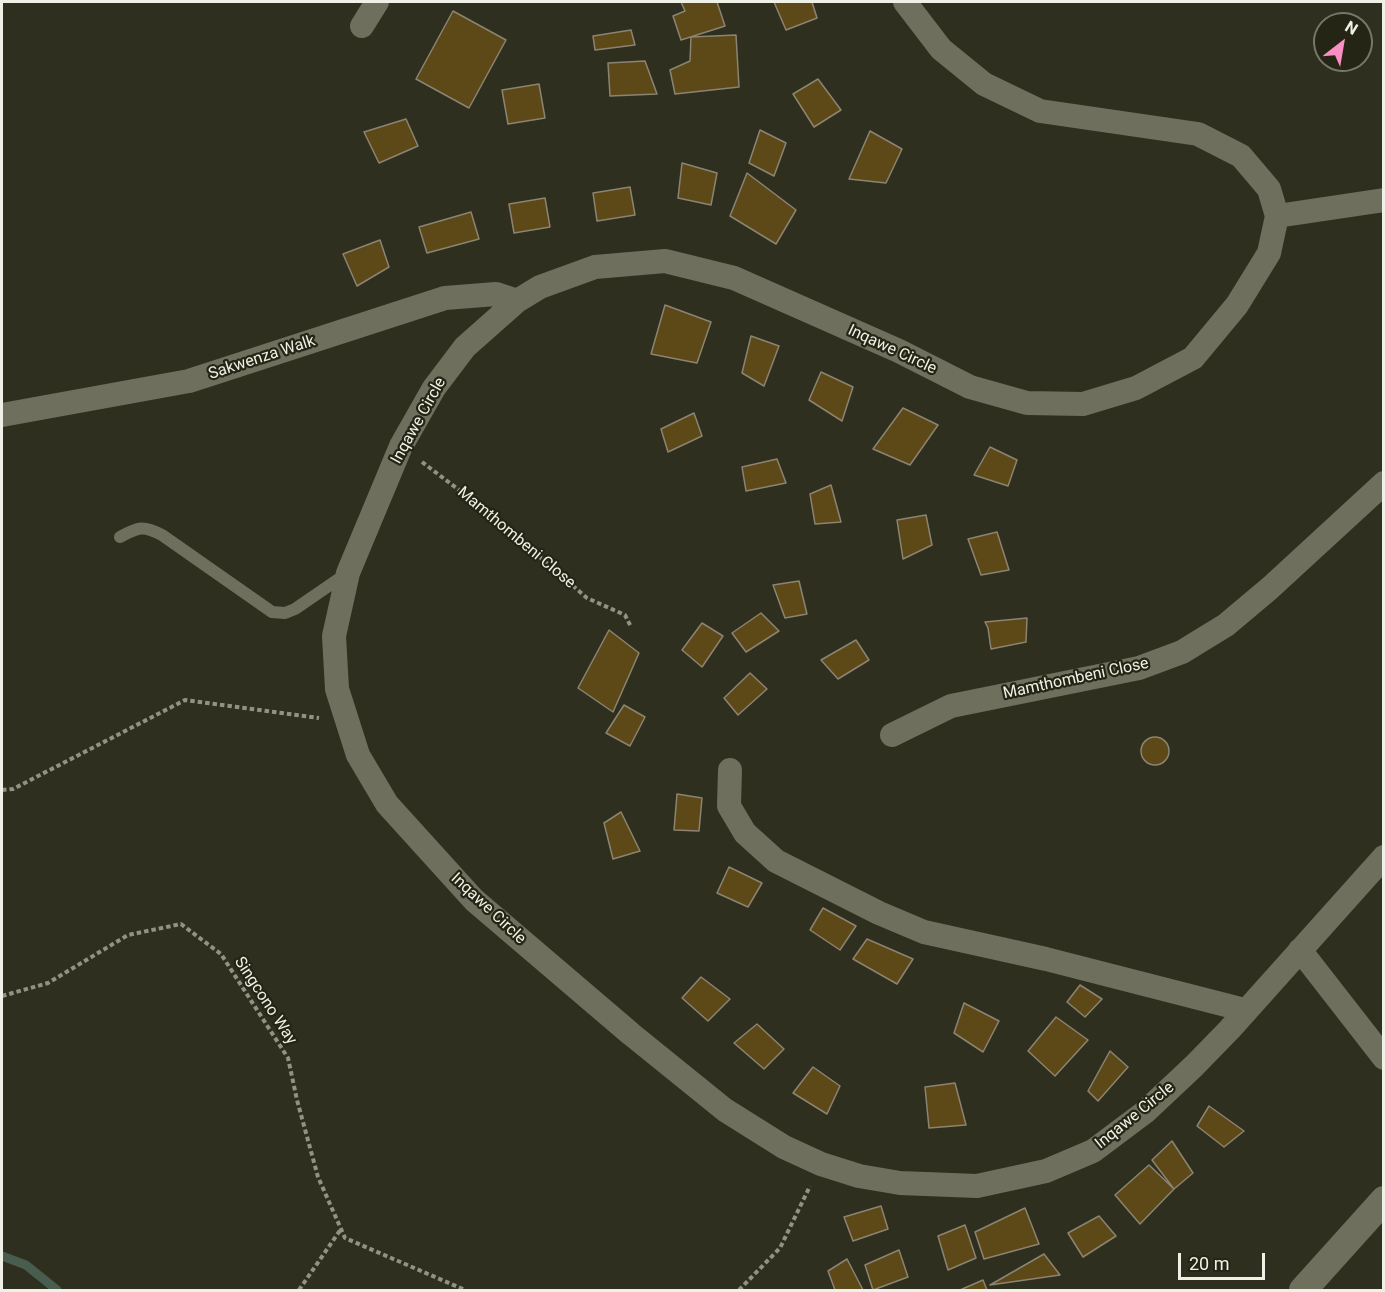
<!DOCTYPE html>
<html>
<head>
<meta charset="utf-8">
<style>
	body { margin:0 }
	#map { position:relative; width:1385px; height:1292px; overflow:hidden; background:#2e2f1f; font-family:Roboto,sans-serif }
	canvas { display:block }
	.frame { position:absolute; inset:0; border:3px solid #f0f1e6; pointer-events:none }
	.north { position:absolute; left:1313px; top:12px; width:60px; height:60px; box-sizing:border-box; background:#242515; border:2px solid #767769; border-radius:50%; rotate:31deg; font-size:16px; font-weight:700; line-height:24px; text-align:center; color:#f0f1e6 }
	.north::after { content:''; display:block; margin:auto; width:21px; height:27px; background:#fb8fc4; clip-path:polygon(50% 0,100% 100%,50% 72%,0 100%) }
	.scale { position:absolute; left:1178px; top:1253px; width:87px; height:27px; box-sizing:border-box; border:3px solid #f0f1e6; border-top:0; padding-left:8px; font-size:18px; line-height:21px; white-space:nowrap; color:#f0f1e6; -webkit-text-stroke:4px #242515; paint-order:stroke }
</style>
</head>
<body>
<div id="map">
<canvas width="1385" height="1292"></canvas>
<div class="frame"></div>
<div class="north">N</div>
<div class="scale">20 m</div>
</div>
<script>
const ctx = document.querySelector('canvas').getContext('2d');
ctx.lineJoin = 'round';
function trace(path, color, width, dash) {
  ctx.strokeStyle = color;
  ctx.lineWidth = width;
  ctx.lineCap = dash ? 'butt' : 'round';
  ctx.setLineDash(dash || []);
  ctx.stroke(path);
}
function fill(path, color) {
  ctx.fillStyle = color;
  ctx.fill(path, 'evenodd');
}
function label(font, color, halo, rows, align = 'center') {
  ctx.font = font + ' Roboto,sans-serif';
  ctx.lineWidth = 4.5;
  ctx.setLineDash([]);
  ctx.textBaseline = 'middle';
  ctx.strokeStyle = halo;
  ctx.fillStyle = color;
  for (const [text, x, y, turn = 0] of rows) {
    ctx.save();
    ctx.translate(x, y);
    ctx.rotate((+turn || 0) * Math.PI / 180);
    ctx.textAlign = isNaN(turn) ? turn : align;
    if (halo) ctx.strokeText(text, 0, 0);
    ctx.fillText(text, 0, 0);
    ctx.restore();
  }
}
trace(new Path2D(`
	M2 1256 26 1265 57 1290`), '#485d4e', 9);
const building = new Path2D(`
	M681 2H717L725 26 681 40 673 16 685 11Z
	M774 2H812L817 18 786 30Z
	M453 11 506 40 469 108 416 79Z
	M631 30 635 45 595 50 593 36Z
	M736 35 739 87 675 94 670 70 690 61 691 37Z
	M645 61 657 94 610 96 608 63Z
	M818 79 841 110 814 127 793 94Z
	M539 84 545 118 508 124 502 90Z
	M406 119 418 146 379 163 364 132Z
	M760 130 786 143 774 176 749 163Z
	M870 131 902 149 886 183 849 179Z
	M682 163 717 173 711 205 678 198Z
	M747 173 796 210 776 244 730 216Z
	M630 187 635 215 597 221 593 193Z
	M545 198 550 227 514 233 509 204Z
	M471 212 479 239 427 253 419 227Z
	M380 240 389 267 357 286 343 254Z
	M665 305 711 322 697 363 651 354Z
	M751 336 779 346 764 386 742 373Z
	M821 372 853 387 842 421 809 400Z
	M903 408 938 425 910 465 873 449Z
	M694 413 702 436 668 452 661 429Z
	M990 447 1017 460 1008 486 974 475Z
	M777 459 786 483 746 491 742 467Z
	M831 485 841 522 815 524 810 494Z
	M926 515 932 545 903 559 897 520Z
	M997 532 1009 570 981 575 968 539Z
	M799 581 807 614 785 618 773 585Z
	M761 613 779 631 746 652 732 633Z
	M1027 618 1026 642 991 649 988 628 985 622Z
	M702 623 723 636 702 667 682 650Z
	M609 630 639 653 613 712 578 688Z
	M856 640 869 660 838 679 821 660Z
	M750 673 767 689 738 715 724 698Z
	M624 705 645 717 630 746 606 733Z
	M1141 751a14 14 0 1 1 28 0a14 14 0 1 1-28 0Z
	M677 794 702 798 699 831 674 830Z
	M621 812 640 851 613 859 604 823Z
	M729 867 762 883 748 907 717 893Z
	M823 908 856 926 840 950 810 930Z
	M867 939 913 959 897 984 853 959Z
	M701 977 730 999 708 1021 682 998Z
	M1080 985 1102 999 1085 1017 1067 1002Z
	M964 1003 999 1021 983 1052 954 1033Z
	M1056 1017 1088 1040 1055 1076 1028 1051Z
	M757 1024 784 1049 764 1069 734 1043Z
	M1110 1051 1128 1067 1098 1101 1088 1091Z
	M813 1067 840 1086 827 1114 793 1093Z
	M955 1083 966 1125 929 1128 925 1087Z
	M1209 1106 1244 1131 1224 1147 1197 1126Z
	M1172 1141 1193 1173 1174 1189 1152 1160Z
	M1149 1165 1174 1189 1140 1224 1115 1195Z
	M881 1206 888 1229 853 1241 844 1217Z
	M1025 1208 1039 1244 984 1259 975 1232Z
	M1099 1216 1116 1236 1083 1257 1068 1233Z
	M965 1225 976 1258 948 1270 938 1236Z
	M899 1250 908 1277 873 1290 865 1265Z
	M1044 1254 1060 1275 990 1285Z
	M847 1259 863 1290H835L828 1271Z
	M983 1280 987 1290H960Z`);
fill(building, '#5d4818');
trace(building, '#8c8473', 1.5);
trace(new Path2D(`
	M422 462 483 508 587 598 625 615 631 627
	M2 790 13 789 185 700 319 718
	M2 996 48 983 128 935 181 924 221 954 288 1058 297 1100 318 1177 345 1238 465 1290
	M299 1290 341 1229
	M739 1290 780 1248 810 1186`), '#919284', 4, [4.5, 3]);
trace(new Path2D(`
	M120 537C138 527 143 525 162 535L272 612 285 613 295 609 346 574`), '#6f6f5d', 12);
trace(new Path2D(`
	M905 2 941 49 984 84 1040 111 1198 134 1241 156 1269 189 1277 216 1269 253 1237 305 1193 358 1136 388 1083 404 1027 403 970 387 899 351 734 278 665 261 595 267 540 287 517 301 465 347 434 388 401 446 348 573 334 636 337 689 358 755 387 804 474 900 631 1034 725 1110 784 1147 821 1164 859 1176 900 1183 977 1186 1046 1171 1093 1151 1145 1112 1194 1066 1230 1029 1384 857
	M362 26 377 2
	M1277 216 1384 200
	M2 415 189 381 445 298 496 294 517 301
	M892 735 951 706 1139 668 1182 652 1226 625 1270 588 1384 483
	M730 770 729 806 745 833 776 861 879 913 924 932 1046 959 1245 1010
	M1300 950 1384 1058`), '#6f6f5d', 24);
trace(new Path2D(`
	M1303 1290 1384 1200`), '#6f6f5d', 28);
label('16px', '#f0f1e6', '#242515', [
	["Inqawe Circle",892,350,25],
	["Sakwenza Walk",262,358,-18],
	["Inqawe Circle",419,421,-61],
	["Mamthombeni Close",516,538,40],
	["Mamthombeni Close",1076,679,-12],
	["Inqawe Circle",488,909,43],
	["Singcono Way",265,1001,57],
	["Inqawe Circle",1135,1116,-39]
]);
</script>
</body>
</html>
